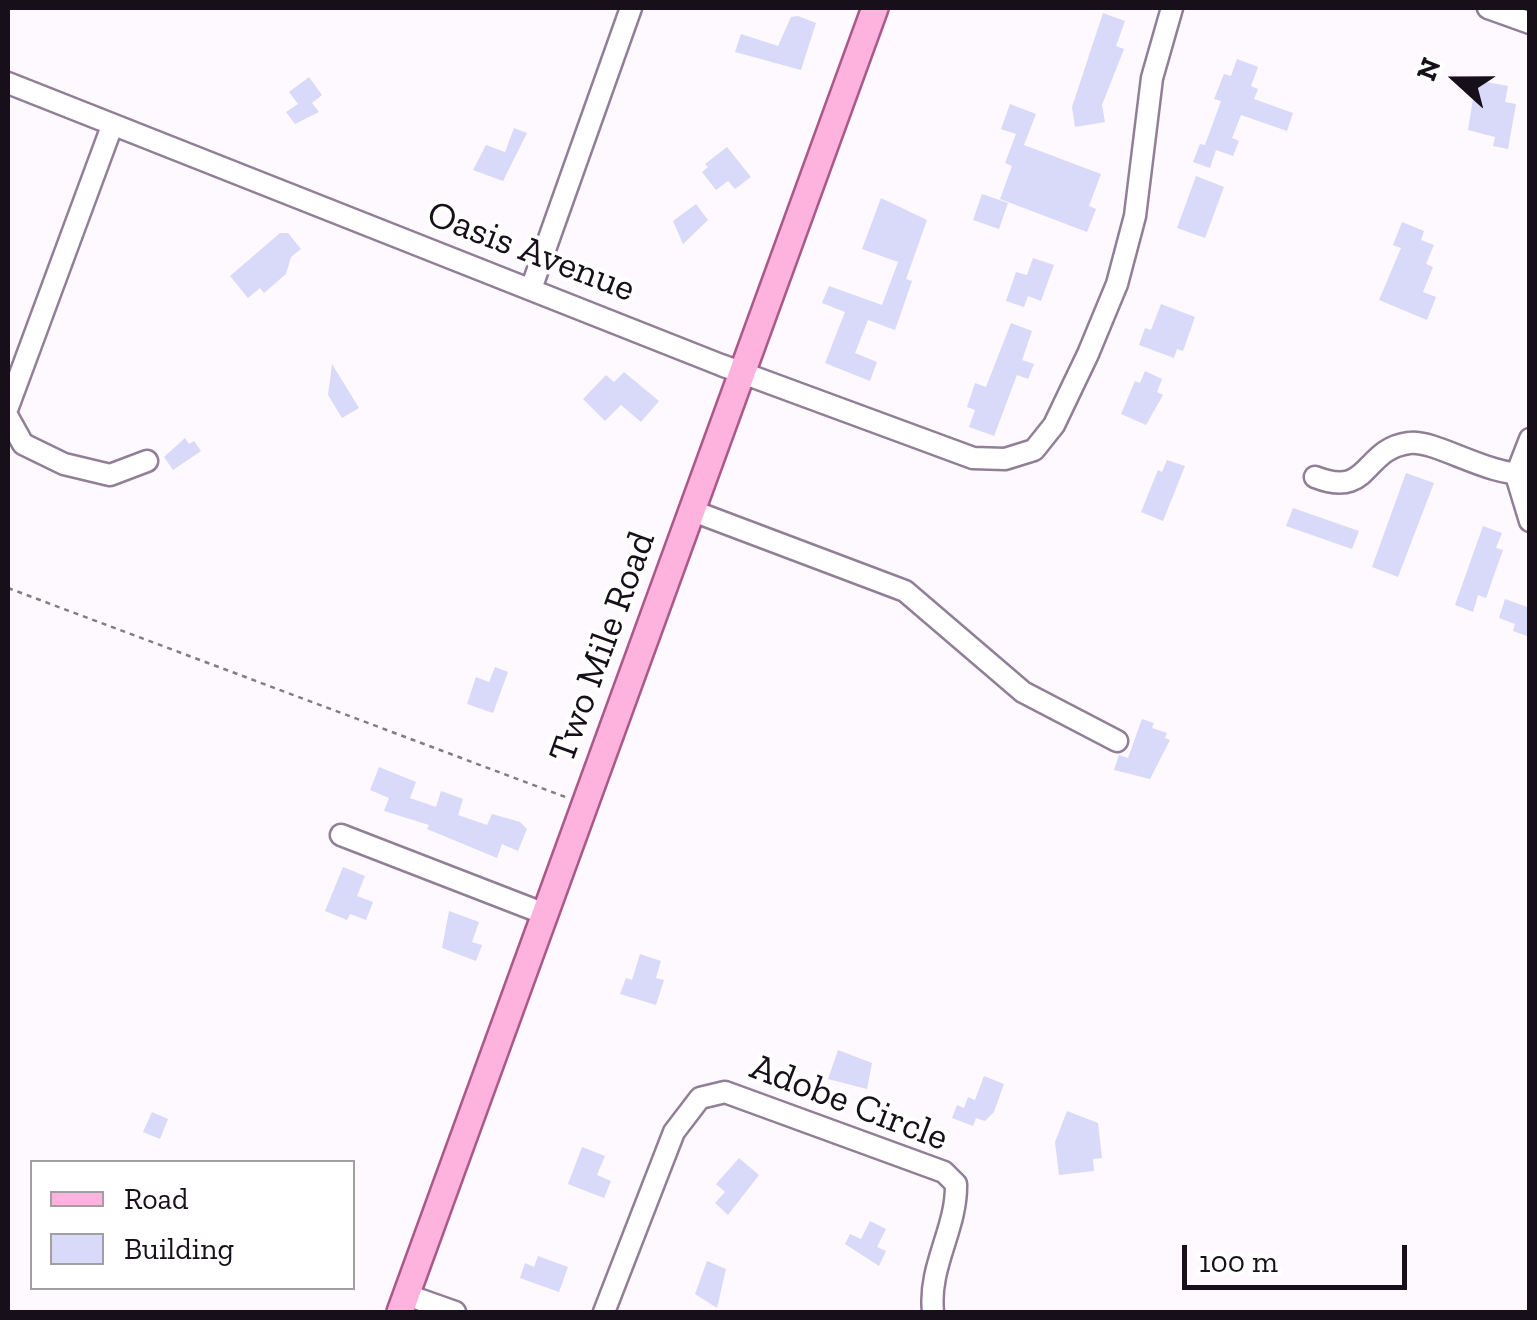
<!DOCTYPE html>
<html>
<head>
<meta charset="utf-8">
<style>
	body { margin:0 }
	#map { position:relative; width:1537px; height:1320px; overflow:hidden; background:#fdf9fe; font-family:"Zilla Slab",serif }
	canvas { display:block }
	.frame { position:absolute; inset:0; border:10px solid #17101a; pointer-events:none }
	.legend { position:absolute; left:30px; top:1160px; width:325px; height:130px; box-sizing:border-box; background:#fff; border:2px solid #a29fa3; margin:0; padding:12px 18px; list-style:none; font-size:30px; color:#17101a }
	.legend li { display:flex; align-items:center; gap:20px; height:50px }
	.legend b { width:50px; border:2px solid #a29fa3 }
	.north { position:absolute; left:1407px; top:30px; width:100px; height:100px; -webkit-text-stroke:8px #fff; paint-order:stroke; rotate:291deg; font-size:28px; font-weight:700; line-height:40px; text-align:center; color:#17101a }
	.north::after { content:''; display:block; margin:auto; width:35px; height:45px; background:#17101a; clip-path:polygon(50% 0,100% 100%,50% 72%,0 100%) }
	.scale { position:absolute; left:1182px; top:1245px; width:225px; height:45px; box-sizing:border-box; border:5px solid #17101a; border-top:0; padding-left:12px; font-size:30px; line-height:35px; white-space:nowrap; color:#17101a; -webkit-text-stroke:8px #fff; paint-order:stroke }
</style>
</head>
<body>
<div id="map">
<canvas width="1537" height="1320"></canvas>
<div class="frame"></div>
<ul class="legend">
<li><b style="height:12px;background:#fdb3dd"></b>Road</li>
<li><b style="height:28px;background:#d9d9f9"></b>Building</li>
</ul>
<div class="north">N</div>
<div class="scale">100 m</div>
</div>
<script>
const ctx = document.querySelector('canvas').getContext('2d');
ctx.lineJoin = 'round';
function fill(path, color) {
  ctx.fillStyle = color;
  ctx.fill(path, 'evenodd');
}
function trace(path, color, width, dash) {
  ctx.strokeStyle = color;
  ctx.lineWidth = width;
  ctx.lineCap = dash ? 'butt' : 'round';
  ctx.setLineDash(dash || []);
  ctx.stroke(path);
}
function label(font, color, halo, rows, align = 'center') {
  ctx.font = font + ' "Zilla Slab",serif';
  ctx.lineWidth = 8;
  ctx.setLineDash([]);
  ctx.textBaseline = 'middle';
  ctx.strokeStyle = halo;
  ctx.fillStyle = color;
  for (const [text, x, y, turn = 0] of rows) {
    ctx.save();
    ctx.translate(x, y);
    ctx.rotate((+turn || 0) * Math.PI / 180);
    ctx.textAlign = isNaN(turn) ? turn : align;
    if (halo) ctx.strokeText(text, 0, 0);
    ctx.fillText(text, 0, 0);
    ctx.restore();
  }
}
fill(new Path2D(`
	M1103 13 1125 21 1116 46 1124 49 1102 105 1105 122 1075 127 1072 107Z
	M798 16 816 23 801 70 735 52 741 34 778 46 791 17Z
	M1237 59 1258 67 1251 86 1258 89 1254 99 1293 113 1287 131 1241 115 1232 138 1239 141 1233 156 1216 150 1210 168 1193 162 1200 144 1205 145 1221 101 1214 99 1224 74 1231 76Z
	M309 77 322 95 312 103 319 112 295 124 286 112 298 104 289 92Z
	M1476 80 1508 86 1505 102 1516 104 1508 149 1493 146 1495 137 1468 130Z
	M1010 104 1036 114 1024 145 1101 174 1089 206 1096 209 1087 232 1000 199 1012 166 1005 163 1016 134 1001 129Z
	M514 128 527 133 503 181 473 170 486 145 505 152Z
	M727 147 751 177 735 189 728 181 716 190 702 172 708 167 705 164Z
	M1196 176 1224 187 1205 238 1177 228Z
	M982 194 1008 203 999 229 973 220Z
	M881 198 927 220 906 279 912 281 895 330 868 320 855 353 877 362 870 381 825 363 845 312 822 303 829 286 882 305 898 262 862 249Z
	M696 204 708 220 683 244 673 221Z
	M1402 222 1424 231 1421 240 1434 245 1426 264 1433 267 1423 292 1436 297 1427 320 1379 300 1401 248 1393 245Z
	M280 233H288L301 249 291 257 286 274 264 293 260 288 248 298 230 276Z
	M1033 258 1054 265 1041 301 1028 296 1024 307 1006 301 1016 272 1027 275Z
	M1161 304 1195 317 1183 351 1177 349 1174 358 1139 345 1145 328 1151 330Z
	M1011 323 1032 331 1022 360 1034 364 1028 379 1017 375 994 436 969 427 975 410 967 407 975 383 986 387Z
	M332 364 359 408 342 418 328 395Z
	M1145 371 1162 379 1157 392 1163 395 1146 425 1121 414 1135 381 1140 383Z
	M624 372 659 401 641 422 621 405 605 421 583 399 606 375 614 382Z
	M185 438 189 444 194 441 201 451 173 470 164 457Z
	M1167 460 1185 466 1163 521 1141 512 1158 470 1162 472Z
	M1406 473 1434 483 1398 577 1372 567Z
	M1293 508 1359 531 1352 549 1286 526Z
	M1483 526 1502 533 1496 548 1503 550 1486 598 1478 595 1473 612 1455 605Z
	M1505 599 1530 608V637L1513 631 1515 624 1499 618Z
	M495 667 508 672 493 713 467 704 476 677 489 682Z
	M1142 719 1154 723 1152 728 1167 733 1165 738 1170 740 1150 779 1114 770 1119 755 1128 758Z
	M379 767 416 782 410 798 436 807 441 791 463 799 458 815 487 825 492 814 520 822 527 829 518 851 502 844 497 858 427 829 429 825 384 811 389 798 370 790Z
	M343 867 365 876 357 896 373 902 366 920 350 914 347 920 325 911Z
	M449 911 479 922 472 942 482 945 476 961 442 948Z
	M640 954 661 961 656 978 664 980 656 1005 620 994 626 978 632 980Z
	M838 1050 872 1063 867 1089 828 1079Z
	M984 1076 1004 1084 994 1112 985 1121 976 1118 973 1126 952 1118 957 1105 964 1108 968 1097 975 1100Z
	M1067 1111 1098 1123 1102 1158 1093 1159 1094 1171 1059 1175 1055 1142Z
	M152 1112 168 1119 160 1139 143 1132Z
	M582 1147 605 1156 597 1175 611 1181 604 1198 568 1184Z
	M739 1158 759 1175 728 1215 715 1203 725 1192 716 1184Z
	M870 1221 886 1229 877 1247 886 1251 879 1266 845 1244 850 1234 861 1239Z
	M538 1256 568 1267 559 1292 520 1278 525 1263 534 1267Z
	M707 1261 726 1269 717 1308 695 1294Z`), '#d9d9f9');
const minor = new Path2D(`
	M1488 8 1530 23
	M8 83 721 365 973 458 1005 459 1034 450 1054 425 1088 354 1117 284 1135 216 1152 78 1172 8
	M531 289 631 8
	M8 407 112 126
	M8 417 23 444 64 464 110 475 147 461
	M1530 439 1516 475 1530 521
	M1315 477C1371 499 1362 449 1409 443 1435 439 1488 477 1530 474
	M693 511 905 591 1023 692 1117 741
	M341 835 545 914
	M407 1295 455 1312
	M604 1312 674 1132 700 1098 725 1092 944 1172 956 1184C957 1229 928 1266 933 1312`);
const major = new Path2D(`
	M400 1312 875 8`);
trace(minor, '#917f98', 25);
trace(major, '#ab598a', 30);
trace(new Path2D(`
	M8 588 568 798`), '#827c84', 2.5, [5, 5]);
trace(minor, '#fff', 20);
trace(major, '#fdb3dd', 25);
label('38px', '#17101a', '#fff', [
	["Oasis Avenue",531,252,21],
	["Two Mile Road",603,647,-70],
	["Adobe Circle",849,1103,21]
]);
</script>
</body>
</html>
